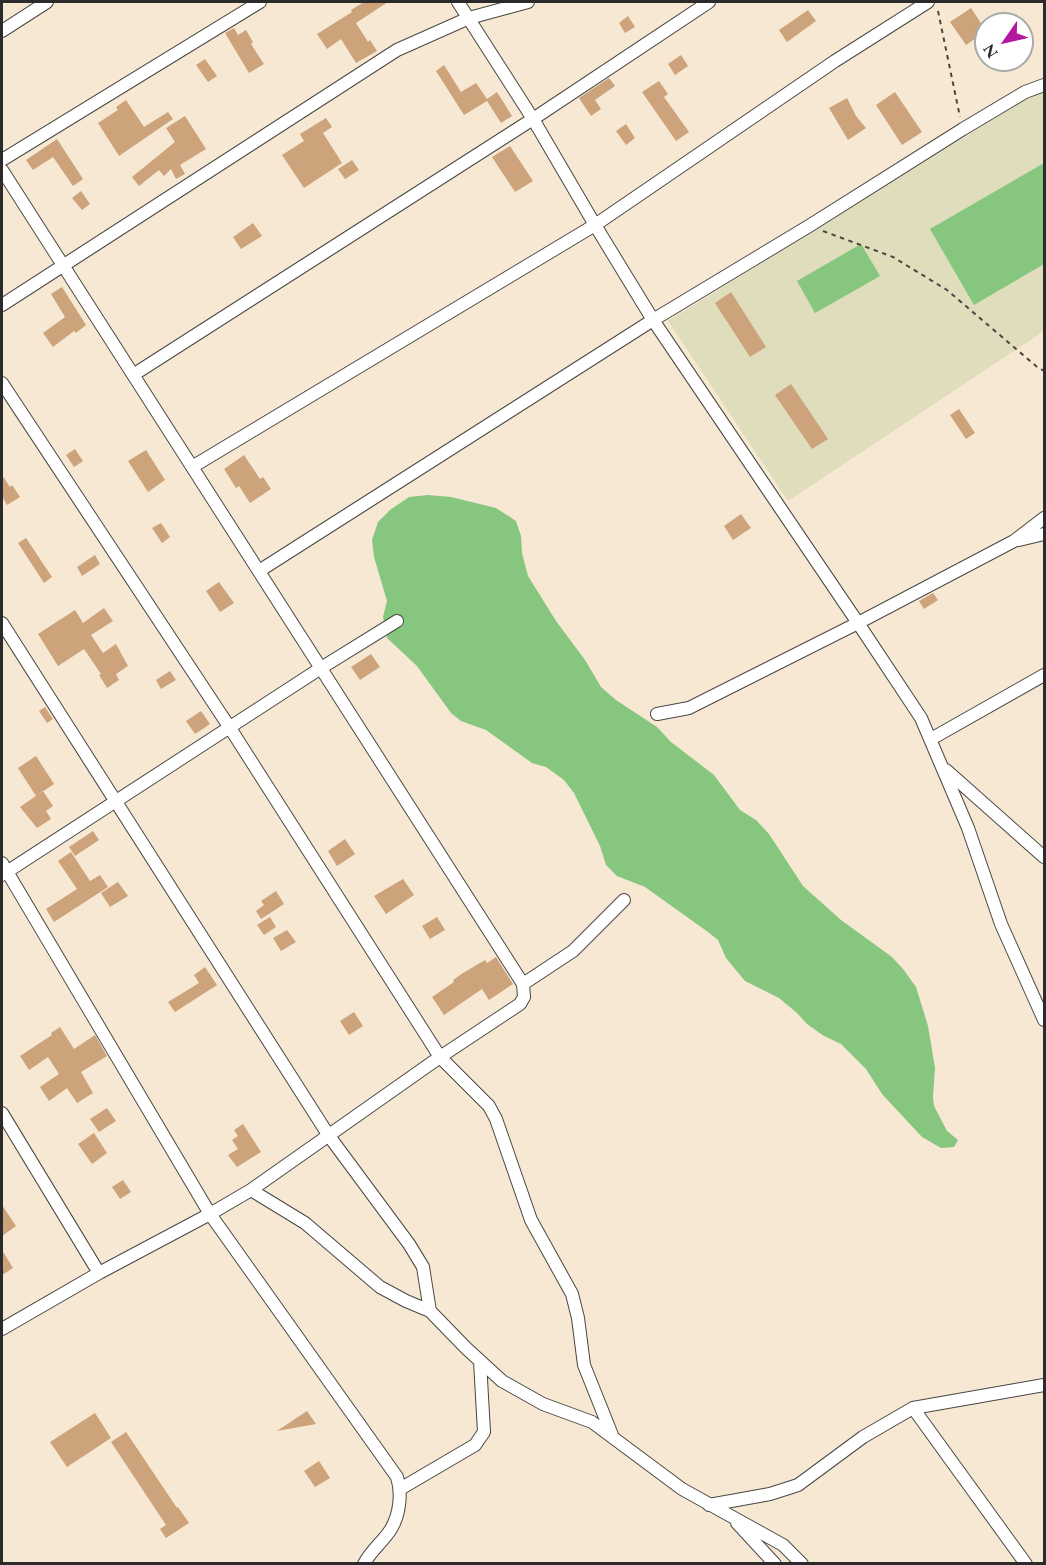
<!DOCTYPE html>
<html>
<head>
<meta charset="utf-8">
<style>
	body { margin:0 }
	#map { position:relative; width:1046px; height:1565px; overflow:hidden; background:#f6e8d2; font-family:"EB Garamond",serif }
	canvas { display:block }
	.frame { position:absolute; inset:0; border:3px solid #2b2b2b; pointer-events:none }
	.north { position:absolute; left:974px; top:12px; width:60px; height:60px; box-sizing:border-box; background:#fff; border:2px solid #aaa; border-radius:50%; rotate:236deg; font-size:16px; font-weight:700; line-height:24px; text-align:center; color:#2b2b2b }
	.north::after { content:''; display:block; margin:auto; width:21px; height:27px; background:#b5179e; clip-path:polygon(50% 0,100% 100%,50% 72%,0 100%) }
</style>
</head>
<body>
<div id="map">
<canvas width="1046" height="1565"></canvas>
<div class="frame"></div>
<div class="north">N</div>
</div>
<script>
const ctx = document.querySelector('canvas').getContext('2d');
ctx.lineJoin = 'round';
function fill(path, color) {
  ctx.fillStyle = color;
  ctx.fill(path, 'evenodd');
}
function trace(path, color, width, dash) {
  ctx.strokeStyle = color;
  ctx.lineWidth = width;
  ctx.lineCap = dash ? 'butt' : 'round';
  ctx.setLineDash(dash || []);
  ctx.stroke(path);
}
fill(new Path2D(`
	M1044 88V331L788 501 668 321Z`), '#dfddbb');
fill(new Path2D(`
	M1044 163V264L974 305 930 229Z
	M861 244 880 276 815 313 797 281Z
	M428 495 451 497 496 508 516 521 521 536 522 553 528 576 556 621 585 660 601 687 616 700 657 727 671 742 714 775 740 810 756 820 769 834 803 886 841 920 892 957 903 969 916 987 928 1026 935 1068 933 1097 934 1106 947 1131 958 1140 954 1147 941 1148 922 1137 882 1094 866 1069 841 1044 824 1036 807 1024 797 1013 779 998 745 981 726 958 718 940 708 932 645 887 617 876 606 865 600 846 574 793 564 780 546 767 532 763 486 730 461 721 451 713 417 666 387 638 383 617 387 601 374 557 372 540 378 522 390 510 409 497Z`), '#86c67e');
fill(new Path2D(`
	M364 2H388L356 23 368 42 370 40 377 51 356 63 341 39 327 49 317 34 352 12 351 10Z
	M971 8 986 31 966 45 950 22Z
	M808 10 816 21 787 42 779 30Z
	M628 16 635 27 625 33 619 23Z
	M234 28 238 35 246 30 253 42 251 44 264 64 249 73 225 33Z
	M681 55 688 66 675 75 668 64Z
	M205 59 217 76 208 82 196 65Z
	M444 65 461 92 476 83 487 99 497 92 512 116 501 123 487 101 464 115 436 71Z
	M609 78 615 86 595 100 601 109 591 116 579 98Z
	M659 81 668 94 664 97 689 132 676 141 642 92Z
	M895 92 922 132 902 145 876 105Z
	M847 98 856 116 866 128 848 140 829 108Z
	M126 100 144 127 168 112 173 119 119 156 98 123 118 110 116 107Z
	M185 116 206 149 180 165 185 174 176 179 171 169 164 176 159 170 139 186 132 177 175 142 166 128Z
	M326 118 332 127 323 133 342 163 304 188 282 155 304 141 300 134Z
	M626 124 635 138 626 145 616 131Z
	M57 139 83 179 73 186 53 157 33 170 26 160Z
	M510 146 533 181 515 192 492 157Z
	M352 160 359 170 345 179 338 169Z
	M81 191 90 204 82 210 72 198Z
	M253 223 262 236 241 249 233 237Z
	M62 287 86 325 76 333 74 331 53 347 43 333 65 317 51 294Z
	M731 292 766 347 750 357 715 303Z
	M791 384 828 439 812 449 775 395Z
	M959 409 975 433 966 439 950 415Z
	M75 449 83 461 74 467 66 455Z
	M146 450 165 480 148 492 128 461Z
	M244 455 260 479 263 477 271 489 250 503 239 486 236 488 224 469Z
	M2 475 10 487 12 485 20 497 7 505 2 496Z
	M741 514 751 528 733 540 724 526Z
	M161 523 170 537 162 543 152 528Z
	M26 538 52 577 44 583 18 543Z
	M95 555 100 564 82 576 77 567Z
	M219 582 234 603 220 612 206 591Z
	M933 593 938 600 924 609 919 601Z
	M104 608 113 621 91 635 103 653 116 644 128 666 116 674 119 680 107 688 99 675 101 674 84 649 58 666 38 634 75 610 83 623Z
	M371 654 380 667 360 680 351 667Z
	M170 671 176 680 161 689 156 680Z
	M45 707 53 719 47 723 39 711Z
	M201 711 210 724 195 734 186 721Z
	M36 756 54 784 36 796 18 768Z
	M43 791 53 806 46 811 51 819 37 828 20 807Z
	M93 831 99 840 75 856 69 847Z
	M345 839 355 854 337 866 328 851Z
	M71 852 90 881 100 875 108 887 54 922 46 909 77 889 58 861Z
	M403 879 414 895 386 914 374 896Z
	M118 882 128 896 110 907 101 893Z
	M276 891 284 904 261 919 256 911 264 905 261 901Z
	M270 917 276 927 264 935 257 925Z
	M437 917 445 930 430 939 422 926Z
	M287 930 296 942 281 951 273 938Z
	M496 957 513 984 489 1000 482 989 444 1015 432 997 454 982 453 980 463 973 485 960 487 963Z
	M205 967 217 985 175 1012 168 1002 199 983 194 975Z
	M354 1012 363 1026 349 1035 340 1021Z
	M60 1027 74 1049 95 1035 107 1056 81 1072 93 1093 77 1103 67 1088 49 1101 40 1087 59 1074 48 1057 29 1070 20 1056 52 1035 51 1033Z
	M107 1108 116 1121 99 1132 90 1119Z
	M243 1124 261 1152 237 1167 228 1155 238 1149 232 1140 238 1136 234 1130Z
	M94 1133 107 1153 92 1164 78 1144Z
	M123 1180 131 1192 120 1199 112 1187Z
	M2 1205 16 1226 2 1236Z
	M2 1250 13 1268 2 1275Z
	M307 1411 316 1424 277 1431Z
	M95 1413 111 1438 67 1467 50 1442Z
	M126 1432 177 1508 178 1507 189 1523 166 1538 160 1529 166 1525 111 1442Z
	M319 1461 330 1478 315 1487 304 1471Z`), '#cca37a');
const minor = new Path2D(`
	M458 2 533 119 595 225 653 320 858 623 921 718 968 828 1001 924 1044 1020
	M2 31 47 2
	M2 160 260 2
	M2 170 523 984 524 997 520 1004 440 1057 251 1190 210 1214 99 1273 2 1329
	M2 305 397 50 469 18 528 2
	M133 375 533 119 709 2
	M2 383 230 728 440 1057 489 1106 496 1119 531 1220 572 1294 578 1318 584 1365 612 1435
	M192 467 595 225 835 61 928 2
	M1019 540 1044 534
	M259 571 653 320 809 226 963 129 1025 92 1044 85
	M2 623 329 1136 409 1244 423 1267 430 1311
	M657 714 689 708 858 623 1014 541 1044 518
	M931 739 1044 675
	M946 770 1044 857
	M2 863 210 1214 397 1477C402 1493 400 1514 391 1529 383 1542 371 1550 364 1564
	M2 875 321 668 397 621
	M523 984 573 951 624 900
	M2 1113 99 1273
	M251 1190 305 1223 380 1287 406 1301 430 1311 466 1348 502 1381 543 1404 592 1422 682 1489 783 1545 802 1564
	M913 1408 1026 1564
	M400 1489 475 1445 484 1432 480 1361
	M709 1505 770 1494 798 1485 863 1437 913 1408 1044 1385
	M737 1523 775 1564`);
trace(minor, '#494744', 14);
trace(new Path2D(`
	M938 11 960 117
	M823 231 893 257 947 290 1036 366 1044 371`), '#494744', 2, [4.5, 4.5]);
trace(minor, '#fff', 12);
</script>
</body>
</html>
